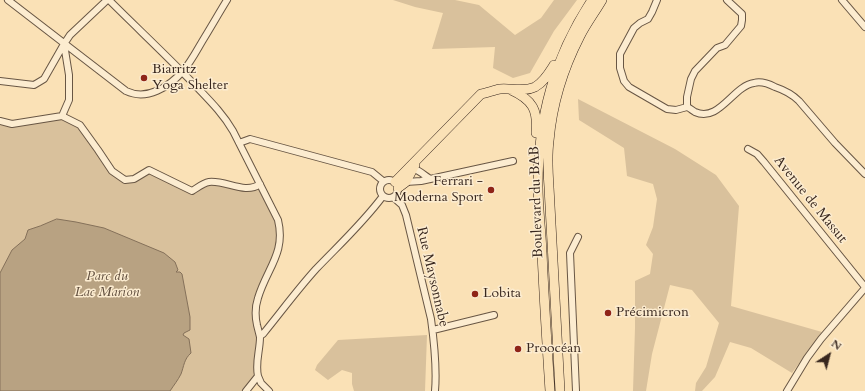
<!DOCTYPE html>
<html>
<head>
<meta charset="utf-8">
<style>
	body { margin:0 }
	#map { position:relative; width:865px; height:391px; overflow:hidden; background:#fae1b6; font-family:Cardo,serif }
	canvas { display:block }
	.north { position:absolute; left:809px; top:335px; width:40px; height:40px; -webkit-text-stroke:3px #fcecd0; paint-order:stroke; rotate:36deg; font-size:11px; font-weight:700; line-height:16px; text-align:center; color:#38271e }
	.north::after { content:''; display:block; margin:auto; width:14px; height:18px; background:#38271e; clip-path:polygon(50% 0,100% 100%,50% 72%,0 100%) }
</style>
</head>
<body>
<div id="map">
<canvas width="865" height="391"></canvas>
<div class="north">N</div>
</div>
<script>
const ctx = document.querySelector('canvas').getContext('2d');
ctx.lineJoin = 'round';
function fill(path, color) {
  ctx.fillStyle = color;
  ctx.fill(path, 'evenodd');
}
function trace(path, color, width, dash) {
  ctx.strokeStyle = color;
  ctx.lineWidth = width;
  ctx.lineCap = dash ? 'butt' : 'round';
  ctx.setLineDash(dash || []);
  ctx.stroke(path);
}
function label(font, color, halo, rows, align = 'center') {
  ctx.font = font + ' Cardo,serif';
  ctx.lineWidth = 3;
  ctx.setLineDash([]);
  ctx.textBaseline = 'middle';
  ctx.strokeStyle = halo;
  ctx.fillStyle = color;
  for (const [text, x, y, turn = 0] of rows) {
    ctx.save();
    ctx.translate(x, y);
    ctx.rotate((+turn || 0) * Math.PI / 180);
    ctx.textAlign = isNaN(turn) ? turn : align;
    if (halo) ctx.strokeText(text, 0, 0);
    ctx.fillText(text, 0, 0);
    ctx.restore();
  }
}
fill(new Path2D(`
	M393 0H455L479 5 515 35 541 18 554 0H577L554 31 530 73 513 78 493 68 495 47 432 49 443 13 415 7Z
	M578 99 675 149 716 175 739 206 731 306 822 332 792 373 751 348 730 342 715 377 702 391H695L696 383 706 367 719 323 692 290 670 285 652 354 646 391H633L635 328V281L650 274 653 254 646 245 653 227 657 199 653 184 627 176 624 148 579 120Z
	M62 116 80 125 112 171 125 180 149 170 192 191 209 182 248 189 260 184 278 220 280 237 257 299 260 336 258 376 246 391H0V121L12 124Z
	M427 335 425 391H354L352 384V373L342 370 328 380 315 370 317 365 338 340Z`), '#d9c19c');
const water = new Path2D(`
	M57 219 76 222 104 228 164 253 175 262 178 270 176 272H180L182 274 190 317V330L184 333 183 335 189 339 191 353C184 359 184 366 181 374 178 380 174 385 170 391H0V273L12 250 25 239 28 230 40 226Z`);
fill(water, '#b8a282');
trace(water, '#85715a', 1);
const minor = new Path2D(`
	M8 0 126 91C147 101 169 87 183 71 191 62 197 50 203 40 211 27 219 13 227 0
	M109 0C136 27 165 54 192 82 207 98 222 112 233 131L278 220C286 253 267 268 258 298 255 307 255 316 257 325 258 329 259 333 260 337 260 351 255 362 258 376L246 391
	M657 0 652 12 648 19 640 23 634 28 620 54V68L624 81 629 87 667 109 676 110 687 107C690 108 693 111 695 112 719 123 733 86 754 83 761 81 769 84 775 87 784 90 792 94 799 101L835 143 865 174
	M842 0 865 27
	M0 81 34 85 44 79 64 44
	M687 107V97L691 79 695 71 717 48 725 45 741 26 742 20V14L727 0
	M62 116 80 125 98 150 112 171 125 180 134 179 149 170 192 191C197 188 203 183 209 182 226 180 245 195 260 184
	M62 116 69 100V75L64 44 70 35 107 0
	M0 121 12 124 62 116
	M239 143 250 139 372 172 383 181
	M748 149 757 154 764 162 865 287
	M411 169C417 168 424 175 430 179
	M380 189a9 9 0 1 1 18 0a9 9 0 1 1-18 0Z
	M406 182 421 181 513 161
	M393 197 402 205 406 215 431 319C434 341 437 368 435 391
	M433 330 494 315
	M260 336 263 334C281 312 297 290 316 269 339 245 363 223 383 196
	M258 376 261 383 269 391
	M576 391 570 253 578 237
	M787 391 807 358 821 339 865 288`);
const primary = new Path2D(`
	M511 90C533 100 538 110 536 133
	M395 182 481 94C487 93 494 90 500 89 511 88 525 92 535 87 544 82 549 73 554 65
	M398 188 406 182 415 165
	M550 391C547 345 544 298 542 252 541 230 538 208 538 186 538 117 554 58 592 0
	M560 391 549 187C548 172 547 156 549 141 552 105 563 69 580 36 586 24 595 12 602 0`);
trace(minor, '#685644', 8);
trace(primary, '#38271e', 10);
trace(minor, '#fcecd0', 6);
trace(primary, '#fae1b6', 9);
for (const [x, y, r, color] of [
	[144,78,4,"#8f2418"],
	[491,190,4,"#8f2418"],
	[475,294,4,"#8f2418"],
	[608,313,4,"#8f2418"],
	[518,349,4,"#8f2418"]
]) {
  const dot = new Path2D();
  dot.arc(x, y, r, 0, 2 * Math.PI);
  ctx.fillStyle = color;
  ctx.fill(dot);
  trace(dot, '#fcecd0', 1.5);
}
label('14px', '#38271e', '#fcecd0', [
	["Biarritz",152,70],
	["Yoga Shelter",152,86],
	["Ferrari -",483,182,"right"],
	["Moderna Sport",483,198,"right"],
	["Lobita",483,294],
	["Précimicron",616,313],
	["Proocéan",526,349]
], 'left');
label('14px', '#38271e', '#fcecd0', [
	["Avenue de Massut",810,200,51],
	["Boulevard du BAB",537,202,-92],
	["Rue Maysonnabe",432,277,77]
]);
label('italic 14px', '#604e3e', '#fcecd0', [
	["Parc du",107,277],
	["Lac Marion",107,293]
]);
</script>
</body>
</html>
